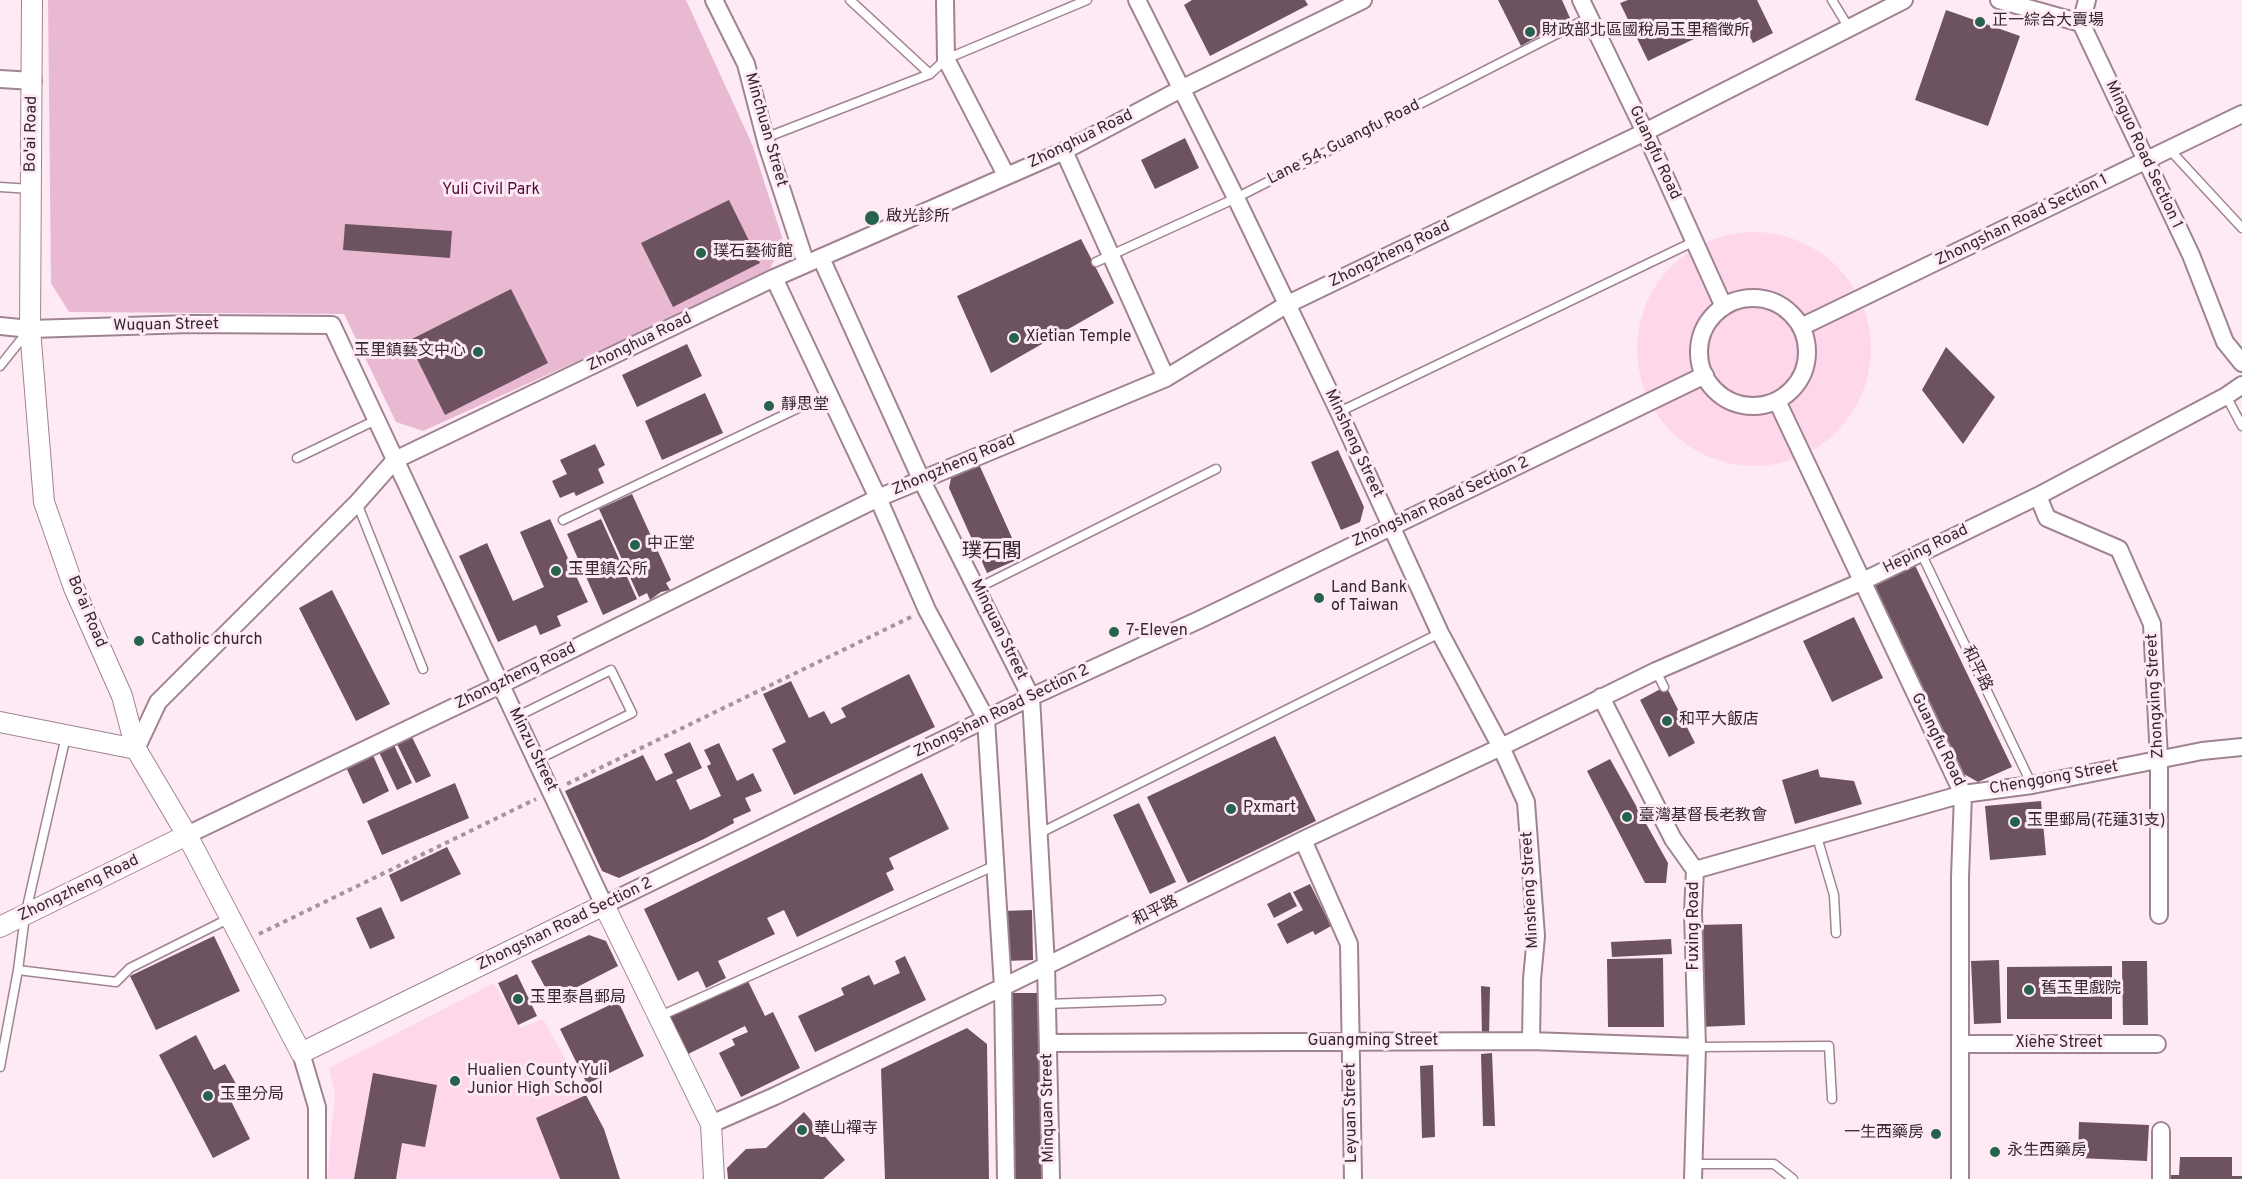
<!DOCTYPE html>
<html>
<head>
<meta charset="utf-8">
<style>
	body { margin:0 }
	canvas { display:block; background:#feeaf4 }
</style>
</head>
<body>
<canvas width="2242" height="1179"></canvas>
<script>
const ctx = document.querySelector('canvas').getContext('2d');
ctx.lineJoin = 'round';
function fill(path, color) {
  ctx.fillStyle = color;
  ctx.fill(path, 'evenodd');
}
function trace(path, color, width, dash) {
  ctx.strokeStyle = color;
  ctx.lineWidth = width;
  ctx.lineCap = dash ? 'butt' : 'round';
  ctx.setLineDash(dash || []);
  ctx.stroke(path);
}
function label(font, color, halo, rows, align = 'center') {
  ctx.font = font + ' Overpass,"Noto Sans TC",sans-serif';
  ctx.lineWidth = 6;
  ctx.setLineDash([]);
  ctx.textBaseline = 'middle';
  ctx.strokeStyle = halo;
  ctx.fillStyle = color;
  for (const [text, x, y, turn = 0] of rows) {
    ctx.save();
    ctx.translate(x, y);
    ctx.rotate((+turn || 0) * Math.PI / 180);
    ctx.textAlign = isNaN(turn) ? turn : align;
    if (halo) ctx.strokeText(text, 0, 0);
    ctx.fillText(text, 0, 0);
    ctx.restore();
  }
}
fill(new Path2D(`
	M1637 349a117 117 0 1 1 234 0a117 117 0 1 1-234 0Z
	M494 983 521 1028 543 1019 604 1129 620 1179H327L335 1094 329 1068Z`), '#ffd7eb');
fill(new Path2D(`
	M48 0H686L752 144 783 240 770 269 684 313 423 431 396 422 344 314 69 312 51 283Z`), '#e9b9d2');
fill(new Path2D(`
	M1192 0H1305L1308 5 1210 56 1184 5Z
	M1498 0H1562L1570 18 1521 46Z
	M1628 0H1757L1773 33 1753 43 1740 17 1648 61 1620 3Z
	M1946 10 2020 36 1988 126 1915 100Z
	M1185 138 1199 168 1155 189 1141 160Z
	M729 200 760 263 673 307 641 243Z
	M345 224 452 231 450 258 343 250Z
	M1081 239 1114 303 991 373 957 296Z
	M511 289 548 363 445 415 408 341Z
	M687 344 702 376 637 407 622 375Z
	M1946 347 1995 397 1963 444 1922 390Z
	M705 393 723 433 662 460 645 421Z
	M595 444 605 465 598 469 604 483 576 496 574 492 560 498 552 481 567 474 560 460Z
	M1338 450 1364 507 1360 522 1341 530 1311 462Z
	M978 462 1021 558 987 573 949 488 951 478 960 471Z
	M632 494 671 580 666 583 670 590 661 592 650 600 647 593 639 597 599 509Z
	M550 519 588 602 557 616 561 626 540 635 536 625 498 642 459 556 487 543 513 601 544 587 520 532Z
	M601 519 637 599 603 615 567 534Z
	M1912 559 2012 767 1978 782 1955 769 1874 588 1880 574Z
	M332 590 390 704 356 721 299 608Z
	M1854 617 1883 678 1832 702 1803 641Z
	M909 674 935 727 794 795 772 749 786 742 763 694 791 681 809 718 824 711 831 724 846 717 841 708Z
	M1666 686 1695 743 1669 757 1640 700Z
	M410 733 431 776 416 783 395 740Z
	M1275 736 1316 821 1188 883 1147 797Z
	M690 742 702 768 676 780 690 810 721 796 707 766 711 764 704 750 719 743 737 781 753 773 762 791 745 798 751 811 733 819 734 823 704 839 619 878 602 871 565 791 643 755 656 781 673 773 664 754Z
	M393 743 412 783 397 790 378 750Z
	M372 753 389 791 363 804 345 765Z
	M1610 759 1668 863 1666 883H1645L1587 771Z
	M1818 769 1820 777 1854 781 1862 804 1795 824 1782 780Z
	M922 773 949 829 889 858 894 869 886 873 894 890 797 937 784 910 767 918 775 934 718 961 726 978 706 988 698 971 678 981 644 909Z
	M455 783 469 818 382 855 367 821Z
	M2041 801 2046 855 1990 860 1985 806Z
	M1139 803 1176 882 1150 894 1113 815Z
	M447 847 461 874 401 902 389 875Z
	M1310 884 1331 926 1315 935 1313 931 1287 944 1277 924 1303 910 1293 892Z
	M1290 892 1297 906 1274 918 1267 904Z
	M381 907 395 938 370 949 356 918Z
	M1032 910 1033 960 1005 961 1003 911Z
	M1742 924 1745 1025 1700 1027 1697 925Z
	M589 935 606 941 618 966 552 1000 531 961Z
	M214 936 240 991 156 1030 130 976Z
	M1671 939 1672 954 1612 957 1611 942Z
	M905 956 926 1000 815 1052 798 1016 844 995 841 988 869 975 874 985 900 973 895 961Z
	M1663 958 1664 1027H1608L1607 959Z
	M1999 960 2001 1023 1974 1024 1971 961Z
	M2122 961H2147L2148 1025H2123Z
	M2112 966V1019H2007V967Z
	M517 974 537 1016 518 1025 498 983Z
	M746 977 765 1016 773 1012 800 1068 741 1097 719 1053 735 1045 732 1039 748 1032 745 1026 684 1056 666 1017Z
	M1481 986 1490 987 1489 1037H1482Z
	M1012 993H1041L1044 1179H1015Z
	M618 1001 644 1056 587 1084 560 1029Z
	M967 1028 987 1044 989 1179H885L881 1069Z
	M196 1035 214 1070 225 1064 241 1093 230 1099 250 1139 213 1158 159 1055Z
	M1492 1053 1495 1126H1483L1481 1054Z
	M1433 1065 1435 1137 1422 1138 1420 1066Z
	M373 1073 437 1085 425 1147 402 1143 396 1179H354Z
	M586 1095 604 1129 620 1179H560L536 1118Z
	M804 1112 845 1160 823 1179H728L727 1168 746 1149 766 1148Z
	M2079 1122 2149 1125 2147 1161 2078 1158Z
	M2180 1157H2232V1176H2242V1179H2165V1175H2179Z`), '#6d5260');
const service = new Path2D(`
	M850 0 930 74
	M1832 0 1849 28
	M765 138 930 74 946 59 1087 0
	M2169 149 2242 228
	M0 187 31 189
	M1096 262 1236 198 1590 17
	M0 366 28 331
	M2226 396 2242 426
	M1339 412 1695 241
	M297 458 376 420
	M357 503 423 669
	M563 520 830 393
	M1921 553 2032 785
	M978 588 1216 469
	M1656 671 1664 687
	M516 717 611 670 632 713 537 760
	M1038 834 1440 633
	M1817 837 1834 895 1836 933
	M18 970 116 982 130 968 230 918
	M1047 1004 1161 1000
	M658 1017 996 865
	M1697 1047 1829 1046 1832 1099
	M0 1067 18 970 25 916 66 736
	M1694 1164H1774L1793 1179`);
const minor = new Path2D(`
	M714 0 746 64 767 145 806 264
	M945 0 946 59 1006 175
	M1137 0 1236 198 1339 412 1440 633 1501 747 1526 802 1536 936 1532 979 1531 1041
	M1581 0 1645 132 1724 307
	M1999 0 2081 23 2191 255 2225 342 2242 363
	M2081 23 2087 0
	M0 79 33 81
	M1064 151 1166 378
	M821 258 921 479 1031 697 1046 965 1051 1179
	M774 278 878 498 927 610 986 719 1003 987 1006 1179
	M1699 352a54 54 0 1 1 108 0a54 54 0 1 1-108 0Z
	M0 326 30 329 191 324 332 325 604 905 1031 697 1201 619 1705 375
	M1801 327 2242 114
	M1778 403 1963 794 1960 877V1179
	M2038 496 2047 518 2119 549 2152 624 2159 759V915
	M1601 697 1673 839 1695 870 1693 912 1697 1047 1693 1179
	M136 749 158 702 357 503 395 460 774 278 1064 151 1181 89 1363 0
	M187 835 500 685 878 498 1166 378 1286 305 1645 132 1904 0
	M1303 840 1349 944 1353 1179
	M1695 870 1963 794 2032 785 2202 751 2242 747
	M1048 1043 1531 1041 1697 1047
	M1961 1044H2157
	M301 1053 317 1107V1179
	M711 1124 775 1096 1003 987 1303 840 1501 747 1656 671 1861 582 2038 496 2226 396 2242 385
	M2161 1179V1131`);
const tertiary = new Path2D(`
	M32 0 30 329 44 502 74 588 122 696 136 749 187 835 301 1053 604 905 711 1124 714 1179
	M0 722 136 749
	M0 927 187 835`);
trace(service, '#a08392', 11);
trace(minor, '#a08392', 20);
trace(tertiary, '#a08392', 22);
trace(new Path2D(`
	M567 784 911 617
	M259 934 536 799`), '#a4949c', 4, [4.5, 4.5]);
trace(service, '#fff', 8);
trace(minor, '#fff', 16);
trace(tertiary, '#fff', 20);
for (const [x, y, r, color] of [
	[1980,22,6,"#26624c"],
	[1530,32,6,"#26624c"],
	[872,218,8,"#26624c"],
	[701,253,6,"#26624c"],
	[1014,338,6,"#26624c"],
	[478,352,6,"#26624c"],
	[769,406,6,"#26624c"],
	[635,545,6,"#26624c"],
	[556,571,6,"#26624c"],
	[1319,598,6,"#26624c"],
	[1114,632,6,"#26624c"],
	[139,641,6,"#26624c"],
	[1667,721,6,"#26624c"],
	[1231,809,6,"#26624c"],
	[1627,817,6,"#26624c"],
	[2015,822,6,"#26624c"],
	[2029,990,6,"#26624c"],
	[518,999,6,"#26624c"],
	[455,1081,6,"#26624c"],
	[208,1096,6,"#26624c"],
	[802,1130,6,"#26624c"],
	[1936,1134,6,"#26624c"],
	[1995,1152,6,"#26624c"]
]) {
  const dot = new Path2D();
  dot.arc(x, y, r, 0, 2 * Math.PI);
  ctx.fillStyle = color;
  ctx.fill(dot);
  trace(dot, '#feeaf4', 2);
}
label('16px', '#34282e', '#feeaf4', [
	["正一綜合大賣場",1992,22],
	["財政部北區國稅局玉里稽徵所",1542,32],
	["啟光診所",886,218],
	["璞石藝術館",713,253],
	["Xietian Temple",1026,338],
	["玉里鎮藝文中心",466,352,"right"],
	["靜思堂",781,406],
	["中正堂",647,545],
	["玉里鎮公所",568,571],
	["Land Bank",1331,589],
	["of Taiwan",1331,607],
	["7-Eleven",1126,632],
	["Catholic church",151,641],
	["和平大飯店",1679,721],
	["Pxmart",1243,809],
	["臺灣基督長老教會",1639,817],
	["玉里郵局(花蓮31支)",2027,822],
	["舊玉里戲院",2041,990],
	["玉里泰昌郵局",530,999],
	["Hualien County Yuli",467,1072],
	["Junior High School",467,1090],
	["玉里分局",220,1096],
	["華山禪寺",814,1130],
	["一生西藥房",1924,1134,"right"],
	["永生西藥房",2007,1152]
], 'left');
label('16px', '#34282e', '#feeaf4', [
	["Minchuan Street",765,130,74],
	["Bo'ai Road",32,134,-89],
	["Zhonghua Road",1081,140,-26],
	["Lane 54, Guangfu Road",1344,143,-27],
	["Guangfu Road",1654,153,65],
	["Minguo Road Section 1",2143,155,65],
	["Zhongshan Road Section 1",2022,221,-26],
	["Zhongzheng Road",1390,255,-26],
	["Wuquan Street",166,326,-1],
	["Zhonghua Road",640,343,-26],
	["Minsheng Street",1353,444,65],
	["Zhongzheng Road",954,466,-23],
	["Zhongshan Road Section 2",1441,503,-25],
	["Heping Road",1926,550,-26],
	["Bo'ai Road",86,612,67],
	["Minquan Street",998,630,64],
	["和平路",1976,669,64],
	["Zhongzheng Road",516,677,-26],
	["Zhongxing Street",2156,696,-93],
	["Zhongshan Road Section 2",1002,712,-26],
	["Guangfu Road",1937,740,64],
	["Minzu Street",532,750,64],
	["Chenggong Street",2054,779,-10],
	["Zhongzheng Road",79,889,-26],
	["Minsheng Street",1531,890,-93],
	["和平路",1156,912,-26],
	["Zhongshan Road Section 2",565,925,-26],
	["Fuxing Road",1695,926,-90],
	["Guangming Street",1373,1042],
	["Xiehe Street",2059,1044],
	["Minquan Street",1049,1108,-91],
	["Leyuan Street",1352,1113,-91]
]);
label('16px', '#520b39', '#feeaf4', [
	["Yuli Civil Park",491,191]
]);
label('20px', '#34282e', '#feeaf4', [
	["璞石閣",992,553]
]);
</script>
</body>
</html>
